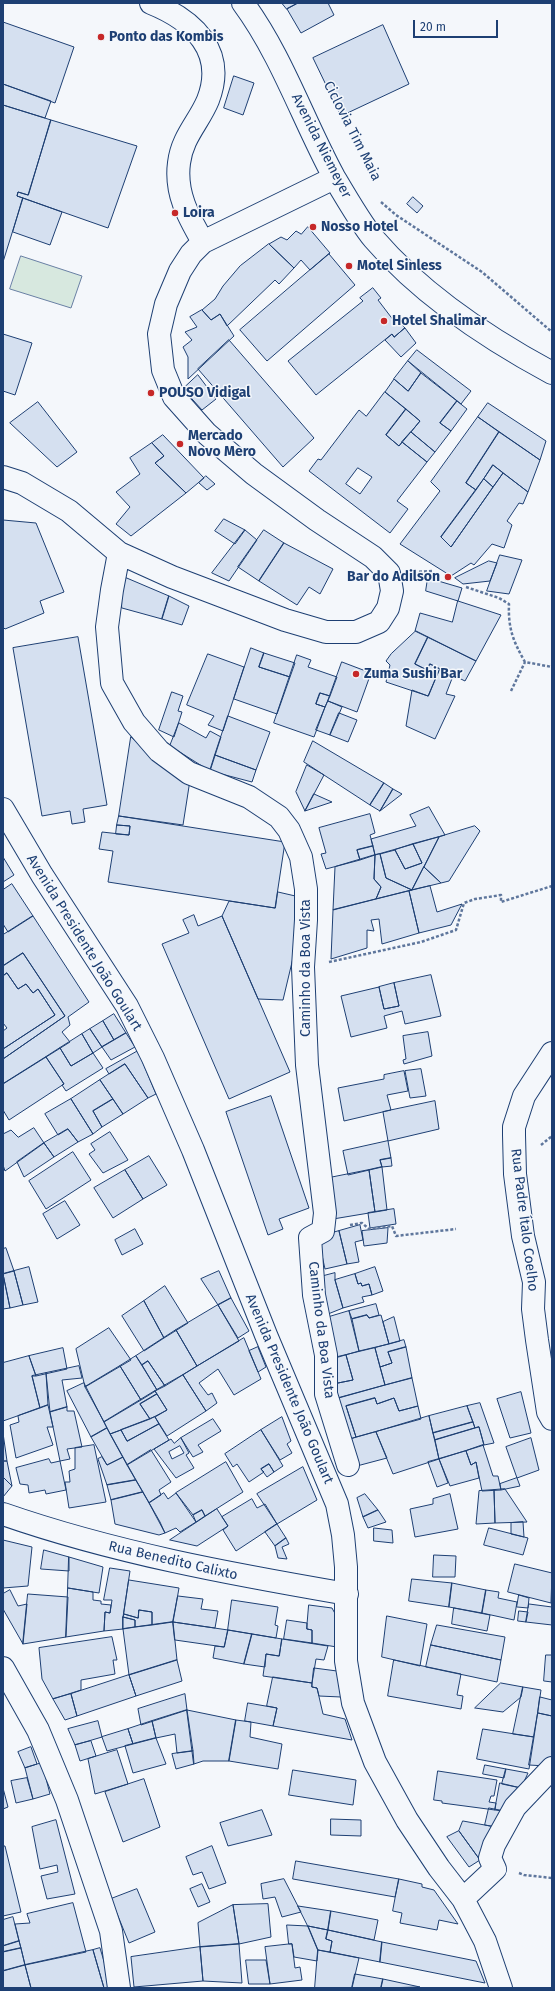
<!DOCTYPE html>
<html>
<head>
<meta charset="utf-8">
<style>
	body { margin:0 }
	#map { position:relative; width:555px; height:1991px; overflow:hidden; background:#f4f7fb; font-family:"Fira Sans",sans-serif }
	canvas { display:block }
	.frame { position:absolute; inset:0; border:4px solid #1d3f73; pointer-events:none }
	.scale { position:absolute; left:413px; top:20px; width:85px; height:18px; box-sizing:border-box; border:2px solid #1d3f73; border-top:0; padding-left:5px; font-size:12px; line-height:14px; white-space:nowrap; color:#1d3f73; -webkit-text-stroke:3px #f4f7fb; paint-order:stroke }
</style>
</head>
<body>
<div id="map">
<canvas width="555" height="1991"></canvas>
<div class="frame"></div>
<div class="scale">20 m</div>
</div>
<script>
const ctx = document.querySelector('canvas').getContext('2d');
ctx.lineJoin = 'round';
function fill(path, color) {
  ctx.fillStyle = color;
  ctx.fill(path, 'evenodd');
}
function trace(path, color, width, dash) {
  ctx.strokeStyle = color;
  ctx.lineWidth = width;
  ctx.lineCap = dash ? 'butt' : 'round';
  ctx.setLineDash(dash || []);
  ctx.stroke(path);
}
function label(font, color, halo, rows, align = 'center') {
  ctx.font = font + ' "Fira Sans",sans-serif';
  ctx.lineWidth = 3;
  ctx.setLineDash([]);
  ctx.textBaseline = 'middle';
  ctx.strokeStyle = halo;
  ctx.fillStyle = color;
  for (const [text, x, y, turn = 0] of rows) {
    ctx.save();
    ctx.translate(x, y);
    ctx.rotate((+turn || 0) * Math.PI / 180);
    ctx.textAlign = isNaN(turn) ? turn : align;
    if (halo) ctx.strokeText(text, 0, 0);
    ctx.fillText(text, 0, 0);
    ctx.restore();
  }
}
const green = new Path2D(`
	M21 256 82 276 71 308 10 289Z`);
fill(green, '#d7e8df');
trace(green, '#687fa3', 1);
const building = new Path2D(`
	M282 3H298L287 9Z
	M298 3H328L334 15 301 33 287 9Z
	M3 22 74 47 55 103 3 84Z
	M383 25 409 84 341 116 313 58Z
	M234 76 254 83 243 115 224 108Z
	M3 84 51 101 45 118 3 105Z
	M3 105 51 120 28 195 18 192 17 196 23 198 3 262Z
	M51 120 137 146 108 228 17 196 18 192 28 195Z
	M413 197 423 206 417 213 407 204Z
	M23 198 62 212 50 245 13 232Z
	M308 227 330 253 310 270 301 260 294 268 269 244 281 237 287 240 296 231 301 234Z
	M269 244 294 268 279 284 275 280 227 326 220 314 211 320 202 310 215 299 223 286 240 266Z
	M329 254 355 285 267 361 240 330Z
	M373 288 381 298 378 300 394 321 396 319 405 328 394 337 392 334 316 395 288 361 363 301 360 298Z
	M202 310 211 320 220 314 234 336 188 379V357L183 347 192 340 185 332 197 327 190 317Z
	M405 328 416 343 401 357 385 340 392 334 394 337Z
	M3 334 32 343 15 395 3 391Z
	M229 340 314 438 283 467 198 369Z
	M417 350 471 391 461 404 408 361Z
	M408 361 421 373 408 391 394 379Z
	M421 373 457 401 440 423 451 431 435 452 411 432 420 421 385 392 394 379 408 391Z
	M198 375 216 399 202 410 183 389Z
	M385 392 406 409 386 435 399 446 402 442 427 462 397 501 408 509 390 533 309 471 318 459 321 460 359 410 366 416ZM358 468 372 477 360 494 346 484Z
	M457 401 467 409 451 431 440 423Z
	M38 402 77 452 57 467 10 423Z
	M488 403 546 441 540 460 478 417Z
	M406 409 420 421 399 446 386 435Z
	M478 417 499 432 466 483 476 490 441 537 451 547 503 473 528 492 523 504 519 503 507 521 512 525 504 548 492 544 474 565 471 563 451 576 400 544 440 491 431 482Z
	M411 432 435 452 427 462 402 442Z
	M499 432 540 460 528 492 493 465 476 490 466 483Z
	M163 435 204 478 186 493 155 463 164 456 152 443Z
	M152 443 164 456 155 463 186 493 131 536 116 524 130 507 116 492 140 474 130 458Z
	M493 465 503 473 493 487 484 479Z
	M206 476 215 484 207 490 199 483Z
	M484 479 493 487 451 547 441 537Z
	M224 519 245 530 235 544 215 531Z
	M3 520 36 523 64 592 40 601 44 613 5 629 3 627Z
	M245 530 257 540 229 581 212 573Z
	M264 530 284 543 259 581 238 567Z
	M284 543 333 569 320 594 309 587 297 605 259 581Z
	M500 555 522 560 509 594 487 591Z
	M489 561 497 563 490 581 463 584 455 578Z
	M122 576 169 596 162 619 122 608Z
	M428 578 462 588 458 601 426 591Z
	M169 596 189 606 182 625 162 619Z
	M458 601 501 615 476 661 415 631 420 613 452 622Z
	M416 631 428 637 415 664 437 675 428 696 386 682 390 665 386 661 391 654Z
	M78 637 107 805 83 809 85 822 72 824 70 811 42 816 13 648Z
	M428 637 476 661 465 681 430 664 427 670 415 664Z
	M251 648 264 653 259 667 290 677 277 714 234 699Z
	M264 653 295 663 290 677 259 667Z
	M208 654 244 667 223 731 208 725 214 716 187 705Z
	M297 655 311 660 308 667 337 677 330 696 320 693 316 704 325 707 314 737 274 723Z
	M342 662 371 673 357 712 328 701Z
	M430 664 440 669 437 675 427 670Z
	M440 669 453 676 446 694 455 696 435 739 406 726 412 690 428 696Z
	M172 692 183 696 178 711 182 712 174 737 159 730Z
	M320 693 330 696 325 707 316 704Z
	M328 701 342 707 330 735 316 730Z
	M339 713 357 720 348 742 330 735Z
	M228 716 270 732 256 770 215 755Z
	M179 723 206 738 210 731 221 737 210 771 170 746Z
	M131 737 166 766 190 780 183 825 119 816Z
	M313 741 384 783 370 805 304 762Z
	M215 755 256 770 252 782 210 771Z
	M307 765 324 775 305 811 296 792Z
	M384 783 393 789 380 811 370 805Z
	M393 789 402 794 380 811Z
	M314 794 332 802 305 811Z
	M429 807 445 835 375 855 371 839 416 826 410 815Z
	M370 814 375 833 370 835 373 846 357 850 360 860 326 869 321 854 326 853 319 828Z
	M119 816 285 842 275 908 108 882 113 851 99 849 102 832 129 835 130 826 117 825Z
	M117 825 130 826 129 835 116 834Z
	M475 826 480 831 449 881 441 883 424 867 439 837Z
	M439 837 412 890 386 878 380 854 395 850 405 869 422 863 413 844Z
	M413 844 422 863 405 869 395 850Z
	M373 846 375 855 360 860 357 850Z
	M380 854 386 878 412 890 376 899 381 887 374 879 375 855Z
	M375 855 374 879 381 887 376 899 333 910 335 867Z
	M3 857 14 875 3 882Z
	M424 867 441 883 412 890Z
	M12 884 33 916 8 932 3 924V890Z
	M430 886 437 912 462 904 451 925 419 933 409 891Z
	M409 891 419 933 382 944 379 919 371 920 374 931 367 930V948L331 959 333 910Z
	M278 892 304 898 303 916 283 1000 258 999 222 916 229 901 275 908Z
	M194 915 198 926 222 916 290 1072 229 1099 162 944 189 933 183 920Z
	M33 916 89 1002 68 1017 70 1025 62 1032 70 1042 3 1084V1059L65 1016 23 953 3 966V935Z
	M23 953 65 1016 3 1059V1049L55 1015 38 989 33 993 26 984 18 989 7 973 3 976V966Z
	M7 973 18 989 26 984 33 993 38 989 55 1015 3 1049V1031L7 1028 3 1023V976Z
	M431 975 441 1016 405 1024 402 1011 384 1016 387 1028 351 1037 341 996 379 987 384 1009 399 1006 394 983Z
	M394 983 399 1006 384 1009 379 987Z
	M114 1014 126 1033 114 1040 103 1021Z
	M103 1021 114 1040 102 1047 90 1029Z
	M90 1029 102 1047 93 1053 82 1034Z
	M428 1032 432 1056 404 1064 403 1060 406 1059 403 1036Z
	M126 1033 135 1047 111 1060 102 1047Z
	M82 1034 93 1053 71 1066 60 1048Z
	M60 1048 71 1066 93 1053 103 1068 66 1091 62 1085 64 1084 46 1057Z
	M138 1051 156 1094 148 1098 125 1064 109 1074 106 1069Z
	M46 1057 64 1084 9 1120 3 1110V1084Z
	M125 1064 148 1098 123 1114 100 1080Z
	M421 1069 426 1096 410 1098 405 1071Z
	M404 1071 408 1091 387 1095 391 1110 344 1121 338 1088 384 1079V1075Z
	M100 1080 113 1099 93 1111 102 1127 93 1134 71 1099Z
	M271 1096 309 1208 279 1219 283 1229 268 1235 226 1112Z
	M71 1099 93 1134 78 1142 68 1129 58 1135 45 1114Z
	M113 1099 123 1114 102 1127 93 1111Z
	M435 1101 439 1129 388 1141 383 1112Z
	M34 1128 44 1143 5 1171 3 1165V1134L11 1130 18 1137Z
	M68 1129 78 1142 54 1157 44 1143Z
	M110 1132 128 1160 103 1173 89 1154 95 1150 91 1144Z
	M388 1141 391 1158 380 1160 382 1167 348 1175 343 1151Z
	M44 1143 54 1157 24 1177 17 1162Z
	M73 1152 91 1180 46 1209 29 1181Z
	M149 1156 167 1185 143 1199 125 1170Z
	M391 1158 392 1166 382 1167 380 1160Z
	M382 1167 387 1210 375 1212 369 1170Z
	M125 1170 143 1199 113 1218 94 1188Z
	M369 1170 375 1212 333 1219 329 1178Z
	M65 1201 80 1225 57 1239 43 1214Z
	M394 1209 396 1224 370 1228 368 1213Z
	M360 1225 363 1240 355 1242 359 1262 347 1264 339 1231Z
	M388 1228 387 1243 364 1246 362 1231Z
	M135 1229 143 1244 122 1255 115 1240Z
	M339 1231 347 1264 325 1269 318 1237Z
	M6 1248 14 1271 3 1274V1249Z
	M29 1267 38 1302 23 1305 14 1271Z
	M375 1267 383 1291 372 1295 369 1284 362 1286 361 1283 358 1284 355 1274Z
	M14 1271 23 1305 10 1308 3 1274Z
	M219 1271 231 1298 218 1305 201 1279Z
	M335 1273V1280L343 1308 328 1314 316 1278Z
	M3 1274 10 1308 3 1309Z
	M355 1274 358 1284 361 1283 362 1286 369 1284 372 1295 362 1297 364 1302 343 1308 335 1280Z
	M165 1286 188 1323 164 1338 144 1301Z
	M231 1298 249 1331 238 1338 218 1305Z
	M144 1301 164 1338 144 1351 122 1316Z
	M376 1304 379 1315 369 1318 367 1315 352 1319 349 1311Z
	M218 1305 239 1341 197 1366 176 1330Z
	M349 1311 359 1351 335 1358 329 1317Z
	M367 1315 369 1318 381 1315 389 1344 359 1351 352 1319Z
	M394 1317 400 1341 389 1344 383 1322Z
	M109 1328 131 1360 85 1387 76 1349Z
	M176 1330 197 1366 165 1386 148 1361 142 1365 136 1356Z
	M244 1338 261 1379 234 1395 218 1369 199 1383 208 1395 212 1393 217 1403 206 1411 183 1375Z
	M404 1340 406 1347 388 1352 392 1363 380 1367 375 1348Z
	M258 1347 266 1367 258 1372 249 1351Z
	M406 1347 412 1378 385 1385 380 1367 392 1363 388 1352Z
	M63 1348 67 1369 36 1376 29 1356Z
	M375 1348 385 1385 335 1399 333 1384 353 1380 346 1355Z
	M346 1355 353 1380 333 1384 329 1359Z
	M29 1356 36 1376H32L40 1408 3 1421V1363Z
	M136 1356 157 1390 141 1400 120 1366Z
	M148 1361 165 1386 157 1390 142 1365Z
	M79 1366 82 1378 62 1380 67 1407 50 1412 46 1373Z
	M120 1366 141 1400 104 1422 85 1387Z
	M46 1373 48 1405 40 1408 32 1376Z
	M183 1375 206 1411 167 1436 155 1417 167 1410 155 1391Z
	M412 1378 418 1406 399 1411 394 1398 377 1404 375 1398 346 1406 356 1437 344 1441 335 1399Z
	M84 1383 107 1428 91 1437 67 1391Z
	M155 1391 157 1394 140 1404 150 1419 110 1434 104 1422Z
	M521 1392 531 1433 510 1438 497 1399Z
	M157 1394 167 1410 150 1419 140 1404Z
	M375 1398 377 1404 394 1398 399 1411 418 1406 421 1419 356 1437 346 1406Z
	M480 1403 494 1443 484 1445 479 1427 475 1428 467 1406Z
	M48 1405 53 1427H47L53 1445 16 1458 10 1425 19 1422 18 1416Z
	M467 1406 473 1422 433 1433 429 1416Z
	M67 1407V1411H74L82 1447 67 1449 70 1459 60 1461 50 1412Z
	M429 1416 439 1459 393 1474 376 1432Z
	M155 1417 159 1424 127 1441 121 1430Z
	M282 1417 291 1441 287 1444 292 1453 280 1460 261 1430Z
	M213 1419 221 1431 198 1445 203 1452 193 1457 181 1438Z
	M473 1422 475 1428 435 1440 433 1433Z
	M159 1424 169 1440 127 1465 110 1434 121 1430 127 1441Z
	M479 1427 484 1445 439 1459 435 1440Z
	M107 1428 123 1457 107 1465 91 1437Z
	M261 1430 283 1466 274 1472 269 1464 261 1469 264 1472 249 1482 237 1464 233 1467 225 1454Z
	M376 1432 387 1458 353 1467 344 1441Z
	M3 1433 7 1461H3Z
	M181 1438 189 1453 186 1455 194 1468 176 1478 154 1449 171 1439 174 1443ZM180 1446 184 1453 172 1459 169 1452Z
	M531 1438 539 1470 517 1478 506 1447Z
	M94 1445 106 1502 69 1508 65 1482H70L69 1471 75 1469V1448Z
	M483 1445 493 1476H498L501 1490 482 1491 476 1462 471 1465 466 1451Z
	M151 1450 171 1482 159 1490 161 1495 149 1503 127 1465Z
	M466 1451 471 1465 476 1462 479 1478 450 1486 439 1459Z
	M102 1457 107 1465 123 1457 136 1480 107 1485 98 1459Z
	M49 1459 51 1463 60 1461 66 1490 46 1494 45 1490 29 1493 28 1485 20 1484 16 1468Z
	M439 1459 448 1483 437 1487 428 1462Z
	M3 1461H7L12 1486 3 1477Z
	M226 1462 243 1492 205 1516 202 1510 193 1515 176 1493Z
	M269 1464 274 1472 267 1477 261 1469Z
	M303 1467 317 1500 277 1524 257 1494Z
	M3 1477 12 1486 3 1497Z
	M517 1478 520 1486 501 1490 500 1484Z
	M136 1480 143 1492 111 1500 107 1485Z
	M505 1489 527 1522 495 1523 494 1490Z
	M494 1490 495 1523 476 1524 479 1491Z
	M143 1492 160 1522 165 1533 159 1535 115 1524 111 1500Z
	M164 1493 168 1499 176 1493 196 1522 180 1532 176 1528 165 1533 149 1503Z
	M365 1494 378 1510 363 1517 357 1498Z
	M450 1494 458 1529 415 1537 410 1509 433 1504V1499Z
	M252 1499 257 1508 265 1504 277 1524 236 1551 223 1530 228 1526 222 1517Z
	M217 1509 228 1526 197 1546 170 1540Z
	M202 1510 205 1516 196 1522 193 1515Z
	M378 1510 386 1522 368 1528 363 1517Z
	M523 1522 524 1537 511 1534V1523Z
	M277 1524 286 1538 275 1546 265 1532Z
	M374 1528 392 1530 393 1543 374 1541Z
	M489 1528 528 1538 523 1555 484 1545Z
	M286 1538 289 1544 282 1547 287 1559 278 1558 275 1546Z
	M3 1540 32 1547 28 1586 3 1588Z
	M44 1550 69 1557V1571L41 1569Z
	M434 1555 456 1556 455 1577H433Z
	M69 1557 103 1567 99 1593 68 1588Z
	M515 1564 552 1573 551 1603 508 1592Z
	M110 1568 130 1571 123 1617V1629L104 1631 105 1612 110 1613 112 1600H104Z
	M412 1579 452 1583 449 1607 409 1601Z
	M129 1580 179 1588 173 1622 152 1625V1612L139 1610 138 1618 124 1614Z
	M452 1583 486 1590 482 1613 449 1607Z
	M68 1588 93 1592V1600L101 1601V1604L111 1605 110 1613 105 1612 104 1631 66 1637Z
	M10 1590 18 1606 27 1604 23 1644 3 1609V1594Z
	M486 1590 499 1592 498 1598 517 1602 514 1620 482 1613Z
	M28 1594 68 1597 66 1637 23 1644Z
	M519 1595 529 1598 528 1608 517 1607Z
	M178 1596 203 1599 201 1609 218 1611 215 1628 173 1622Z
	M232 1600 278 1607 275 1625 278 1626 276 1638 228 1630Z
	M529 1604 552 1607V1625L526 1622Z
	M309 1605 332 1608 339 1621 337 1647 312 1643V1630L307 1629Z
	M454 1608 490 1615 487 1631 452 1624Z
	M139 1610 152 1612V1625L135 1627V1620L123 1617 124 1614 138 1618Z
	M519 1611 528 1612 526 1622 518 1621Z
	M387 1616 427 1624 420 1666 382 1657Z
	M123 1617 135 1620V1627L123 1629Z
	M287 1620 307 1623V1629L312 1630V1643L284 1639Z
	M173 1622 228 1630 224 1647 175 1640Z
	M173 1622 177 1660 129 1675 123 1629Z
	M437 1625 505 1637 501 1660 431 1645Z
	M228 1630 252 1634 244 1664 213 1658 215 1646 224 1647Z
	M252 1634 282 1639 279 1656 266 1654 265 1667 244 1664Z
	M112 1637 117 1660H113L115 1674 81 1680V1690L53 1699 42 1679 39 1648Z
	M282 1639 328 1646 324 1660 316 1659 312 1683 263 1676 266 1654 279 1656Z
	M431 1645 501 1660 497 1682 426 1667Z
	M546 1655H552V1682L544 1681Z
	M177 1660 182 1681 136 1696 129 1675Z
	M394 1660 461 1674 457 1695 463 1696 461 1709 388 1696Z
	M314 1668 337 1671 341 1697 319 1696 317 1688 312 1687Z
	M129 1675 136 1696 77 1716 71 1694Z
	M273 1677 312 1683V1687L317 1688 323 1714 345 1719 352 1740 273 1726 277 1708 267 1706Z
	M501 1683 523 1687 521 1697 503 1712 475 1708Z
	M523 1687 541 1690 534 1737 513 1734Z
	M71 1694 77 1716 65 1720 53 1699Z
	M185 1694 187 1710 141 1725 138 1709Z
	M540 1697 552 1700V1716L538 1713Z
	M248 1703 277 1708 273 1726 245 1721Z
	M187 1710 236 1720 229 1761H203L194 1764Z
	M187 1710 193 1751 177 1753 175 1734 156 1738 152 1721Z
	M538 1713 552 1716V1755L546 1766 529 1765Z
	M236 1720 251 1722 250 1737 282 1744 278 1769 229 1761Z
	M98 1721 102 1737 75 1745 68 1729Z
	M152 1721 156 1738 133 1744 128 1729Z
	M128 1729 133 1744 107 1751 102 1737Z
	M483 1729 534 1737 529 1769 477 1759Z
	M156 1738 166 1764 133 1773 125 1746Z
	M91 1741 96 1756 80 1761 75 1745Z
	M31 1747 37 1764 25 1768 18 1752Z
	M117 1750 128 1784 95 1794 88 1759Z
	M193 1751 194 1764 176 1769 172 1754Z
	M42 1763 50 1794 33 1799 25 1768Z
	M485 1765 506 1769 504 1778 483 1774Z
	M506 1769 528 1773 521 1788 502 1784Z
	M293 1770 356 1780 353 1805 289 1795Z
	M438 1771 497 1780 494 1796H491L489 1802 496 1803 495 1810 442 1803V1801L434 1800Z
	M27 1778 33 1799 16 1803 11 1781Z
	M144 1779 160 1827 123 1842 105 1792Z
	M500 1783 521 1788 510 1812 495 1810Z
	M3 1788 8 1807 3 1809Z
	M489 1808 510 1812 501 1828 485 1825Z
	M262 1810 272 1835 228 1846 220 1823Z
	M331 1819 361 1820V1836L331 1835Z
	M56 1820 75 1894 47 1899 41 1876 58 1872 57 1865 40 1869 32 1827Z
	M463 1821 501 1828 480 1860 459 1831Z
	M459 1831 480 1860 469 1867 447 1837Z
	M3 1846H5L21 1912 3 1916Z
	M212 1846 226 1883 209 1889 202 1872 193 1875 186 1857Z
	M296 1861 399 1879 395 1897 293 1879Z
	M284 1879 301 1912 282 1917 275 1897 263 1899 261 1884Z
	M399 1879 422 1884V1887L434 1890 458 1924 439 1920 437 1930 400 1923 402 1913 393 1911Z
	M202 1884 210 1902 198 1907 190 1889Z
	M137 1889 155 1932 129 1943 111 1899Z
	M73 1903 86 1952 25 1965 15 1924 30 1923 27 1914Z
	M268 1904 271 1937 239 1944 233 1905Z
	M233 1905 239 1944 200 1947 198 1923Z
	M298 1906 331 1911 328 1930 308 1926Z
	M331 1911 378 1920 374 1940 328 1930Z
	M13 1917 19 1941 3 1946V1920Z
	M287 1925 308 1926 318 1950 317 1961 294 1957 292 1944H289Z
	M308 1926 328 1930 326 1939 332 1941 330 1952 318 1950Z
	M328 1930 382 1942 380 1962 330 1952 332 1941 326 1939Z
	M19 1941 21 1948 3 1952V1946Z
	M382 1942 476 1961 485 1983 380 1962Z
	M239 1944 242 1983 203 1981 200 1947Z
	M292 1944 295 1968 300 1967 302 1980 270 1984 265 1947Z
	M200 1947 203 1981 134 1987 131 1957Z
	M21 1948 25 1965 3 1971V1952Z
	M100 1948 112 1988H104L93 1950Z
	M93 1950 104 1988H31L25 1965Z
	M318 1950 359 1958 352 1988H315Z
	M246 1960H266L270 1984H249Z
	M25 1965 31 1988H3V1971Z
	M355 1974 383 1979 381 1988H352Z
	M383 1979 420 1987 381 1988Z`);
fill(building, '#d5e0f0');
trace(building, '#1d3f73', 1);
const street = new Path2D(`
	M151 3C193 20 227 51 208 100 199 122 182 137 179 163 175 193 188 216 203 242
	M3 477 22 483 69 511 119 553 172 577 285 620 326 632H356L379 622 388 608 392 591 389 573 373 557 317 520 254 474 207 434 174 397 163 370 159 334 166 304 180 271 191 254 203 242 334 178
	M119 553 112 590 107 627 112 683 134 722 159 751 189 773 249 797 279 817 289 830 301 857 306 889V920L303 967 307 1065 325 1213 323 1231 310 1238 314 1295 326 1355V1394L348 1465
	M3 809 42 875 127 1006 153 1058 193 1150 266 1335 337 1504 343 1535 346 1567V1661L353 1703 375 1762 407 1820 439 1868 463 1899 485 1941 501 1988
	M552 1053 524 1096 514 1127V1135L515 1174 523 1236 534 1282 533 1309 537 1340 548 1412 552 1419
	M3 1514C115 1553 231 1574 347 1594
	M3 1668 38 1730 67 1800 111 1931 119 1988
	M463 1899 495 1869 490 1858 494 1845 515 1807 552 1768`);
const primary = new Path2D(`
	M243 3C282 56 303 120 334 177 344 194 362 225 374 239 422 295 487 338 552 373`);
trace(street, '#1d3f73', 24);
trace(primary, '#1d3f73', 24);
trace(new Path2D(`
	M381 202 396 215 482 272 552 332
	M414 572 432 571
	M466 587 499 598 509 604C508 628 513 641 525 662L552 667
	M511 691 525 662
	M329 962 421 942 456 930 464 903 475 899 501 895V902L552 886
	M541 1145 552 1136
	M350 1225 362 1223 369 1229 392 1226 396 1236 456 1229
	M519 1873 524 1875 552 1878`), '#5e769c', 2.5, [3, 2]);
trace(street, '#f4f7fb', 22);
trace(primary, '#f4f7fb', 22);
trace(new Path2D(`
	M552 250V253`), '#1d3f73', 2);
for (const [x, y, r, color] of [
	[101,37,4,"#c62828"],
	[175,213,4,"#c62828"],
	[313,227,4,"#c62828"],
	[349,266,4,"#c62828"],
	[384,321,4,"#c62828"],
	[151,393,4,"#c62828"],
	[180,444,4,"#c62828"],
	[448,577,4,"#c62828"],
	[356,674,4,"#c62828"]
]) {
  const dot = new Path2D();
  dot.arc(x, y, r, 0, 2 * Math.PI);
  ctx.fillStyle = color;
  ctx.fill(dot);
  trace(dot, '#f4f7fb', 1.5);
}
label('bold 14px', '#1d3f73', '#f4f7fb', [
	["Ponto das Kombis",109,37],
	["Loira",183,213],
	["Nosso Hotel",321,227],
	["Motel Sinless",357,266],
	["Hotel Shalimar",392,321],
	["POUSO Vidigal",159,393],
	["Mercado",188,436],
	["Novo Mero",188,452],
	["Bar do Adilson",440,577,"right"],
	["Zuma Sushi Bar",364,674]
], 'left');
label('14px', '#1d3f73', '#f4f7fb', [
	["Ciclovia Tim Maia",352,131,63],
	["Avenida Niemeyer",321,146,63],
	["Avenida Presidente João Goulart",84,943,58],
	["Caminho da Boa Vista",306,968,-90],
	["Rua Padre Ítalo Coelho",524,1220,83],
	["Caminho da Boa Vista",321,1330,83],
	["Avenida Presidente João Goulart",289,1389,67],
	["Rua Benedito Calixto",173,1561,13]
]);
</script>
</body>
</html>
